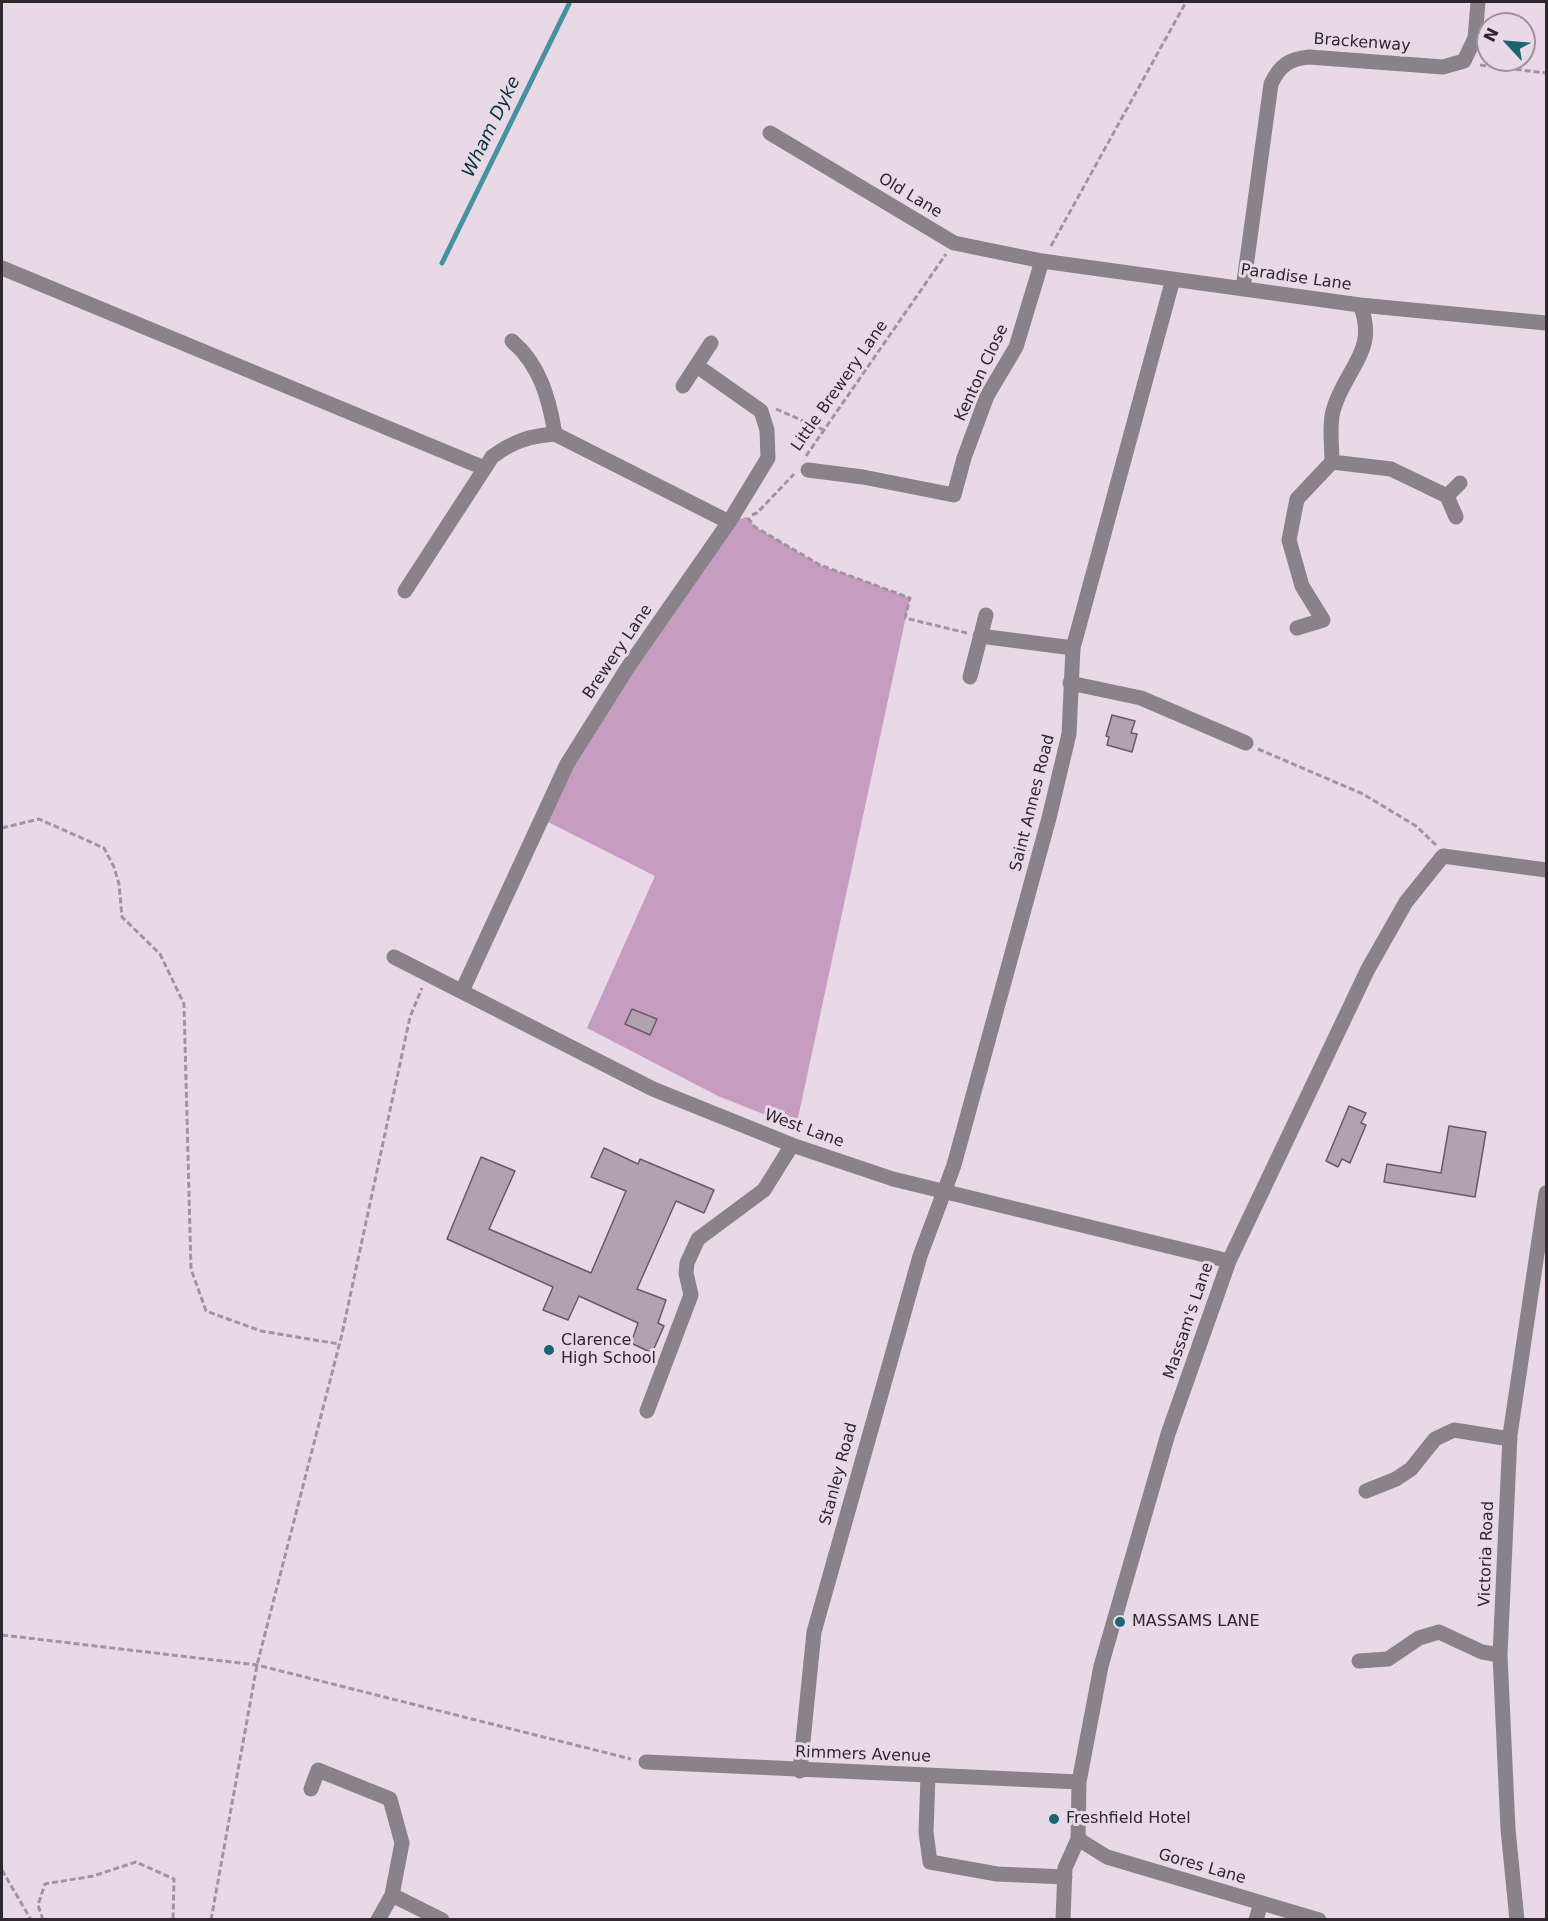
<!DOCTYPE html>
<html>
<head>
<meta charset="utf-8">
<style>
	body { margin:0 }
	#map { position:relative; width:1548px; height:1921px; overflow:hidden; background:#e9d9e7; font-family:"DejaVu Sans",sans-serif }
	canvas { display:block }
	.frame { position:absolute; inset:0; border:3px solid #2e282d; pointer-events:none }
	.north { position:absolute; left:1476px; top:12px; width:60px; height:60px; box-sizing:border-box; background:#e9d9e7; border:2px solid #9e929d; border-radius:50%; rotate:296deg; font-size:16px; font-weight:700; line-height:24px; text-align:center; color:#2e282d }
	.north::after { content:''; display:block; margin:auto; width:21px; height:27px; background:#1b6571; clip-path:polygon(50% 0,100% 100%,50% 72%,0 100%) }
</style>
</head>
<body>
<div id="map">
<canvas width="1548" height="1921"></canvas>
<div class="frame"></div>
<div class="north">N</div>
</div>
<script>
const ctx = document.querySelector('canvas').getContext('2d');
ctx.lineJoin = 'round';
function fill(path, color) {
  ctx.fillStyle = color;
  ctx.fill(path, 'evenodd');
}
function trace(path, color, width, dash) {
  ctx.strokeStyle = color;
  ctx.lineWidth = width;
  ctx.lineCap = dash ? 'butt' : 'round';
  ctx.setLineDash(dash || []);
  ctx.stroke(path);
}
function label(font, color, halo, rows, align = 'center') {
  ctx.font = font + ' "DejaVu Sans",sans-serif';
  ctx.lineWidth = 6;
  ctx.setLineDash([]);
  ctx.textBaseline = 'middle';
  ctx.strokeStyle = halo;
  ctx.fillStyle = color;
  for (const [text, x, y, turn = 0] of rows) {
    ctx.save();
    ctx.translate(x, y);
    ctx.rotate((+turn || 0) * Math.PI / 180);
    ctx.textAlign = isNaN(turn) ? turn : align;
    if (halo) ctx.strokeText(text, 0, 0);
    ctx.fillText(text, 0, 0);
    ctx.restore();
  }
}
fill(new Path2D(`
	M747 517 755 527 820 565 910 598 796 1127 718 1096 587 1028 655 876 540 818 729 522Z`), '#c79cc1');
trace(new Path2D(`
	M442 263 569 4`), '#47909e', 5);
const building = new Path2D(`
	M1112 715 1135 721 1131 733 1137 734 1132 752 1107 745 1109 737 1106 736Z
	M632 1009 657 1019 650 1035 625 1024Z
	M1349 1106 1366 1113 1361 1123 1366 1125 1350 1163 1342 1159 1338 1167 1326 1161Z
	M1449 1126 1486 1132 1475 1197 1384 1182 1387 1164 1441 1173Z
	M604 1148 638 1164 640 1159 714 1190 704 1213 676 1201 637 1289 666 1300 658 1323 664 1326 652 1353 631 1343 638 1323 579 1296 568 1320 543 1310 553 1287 447 1239 481 1157 515 1171 489 1229 591 1273 626 1191 591 1177Z`);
fill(building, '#b2a2af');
trace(building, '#695a66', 1.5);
trace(new Path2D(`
	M1480 65 1546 73
	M1051 246 1186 2
	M776 409 824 430
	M806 456 946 254
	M752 515 757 513 794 474
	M748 518 755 527 820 565 910 598 905 618 967 633
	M1258 749 1363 794 1416 826 1436 845
	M2 828 39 819 104 848 114 867 119 884 122 917 160 954 184 1004 191 1269 206 1311 261 1331 339 1344
	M2 1635 257 1665 631 1759
	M2 1870 31 1920
	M43 1920 38 1905 45 1884 93 1876 136 1862 174 1879 173 1920
	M211 1920 257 1665 342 1334 410 1017 422 988`), '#a0949f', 3, [6, 3]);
trace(new Path2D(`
	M770 133 954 243 1042 261 1360 305 1546 323
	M2 268 484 468
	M1243 289 1271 84C1280 65 1289 59 1309 57L1443 67 1464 61 1475 38 1478 2
	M512 341C540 365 549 398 555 434
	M683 386 711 343
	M1332 462C1332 446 1329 426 1333 411 1345 368 1379 351 1360 305
	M808 470 863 477 954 495 964 458 987 396 1016 347 1042 261
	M1447 496 1460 483
	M405 591 492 457C513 441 530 436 555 434L729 522
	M1297 628 1323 620 1302 586 1289 540 1297 499 1332 462 1391 469 1447 496 1456 517
	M980 636 1073 648
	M970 677 986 615
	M1070 683 1141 698 1246 743
	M394 957 653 1089 792 1145 893 1179 1229 1261
	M462 991 567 764 628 667 729 522 768 458 767 430 761 411 697 366
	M647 1411 691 1295 686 1273 687 1263 698 1239 764 1190 792 1145
	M1366 1491 1396 1479 1411 1469 1435 1439 1454 1430 1510 1439
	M1359 1661 1388 1659 1419 1638 1439 1632 1482 1652 1500 1655
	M646 1762 1079 1782
	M800 1771 814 1632 920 1256 954 1165 1049 818 1069 734 1073 648 1173 279
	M928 1776 926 1832 930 1862 997 1874 1065 1877
	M311 1789 318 1770 390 1799 402 1843 392 1895 378 1920
	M1078 1839 1107 1857 1319 1920
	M392 1895 442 1920
	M1063 1920 1065 1868 1078 1839 1079 1782 1101 1666 1168 1434 1229 1261 1368 969 1406 902 1443 856 1546 870
	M1256 1920 1261 1903
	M1517 1920 1508 1829 1500 1655 1510 1435 1546 1193`), '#898288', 15);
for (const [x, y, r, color] of [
	[549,1350,6,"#1b6571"],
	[1120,1622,6,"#1b6571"],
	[1054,1819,6,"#1b6571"]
]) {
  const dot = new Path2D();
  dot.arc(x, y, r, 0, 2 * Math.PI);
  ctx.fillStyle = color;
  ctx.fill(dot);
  trace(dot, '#e9d9e7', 2);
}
label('16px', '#2e282d', '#e9d9e7', [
	["Brackenway",1362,43,4],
	["Old Lane",910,196,31],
	["Paradise Lane",1296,278,8],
	["Kenton Close",982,373,-65],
	["Little Brewery Lane",840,386,-55],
	["Brewery Lane",618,652,-56],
	["Saint Annes Road",1033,803,-76],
	["West Lane",804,1129,20],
	["Massam's Lane",1189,1321,-71],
	["Stanley Road",839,1474,-75],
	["Victoria Road",1487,1554,-88],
	["Rimmers Avenue",863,1755,2],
	["Gores Lane",1202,1867,16]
]);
label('16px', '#2e282d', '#e9d9e7', [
	["Clarence",561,1341],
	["High School",561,1359],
	["MASSAMS LANE",1132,1622],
	["Freshfield Hotel",1066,1819]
], 'left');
label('italic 18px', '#00343c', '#e9d9e7', [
	["Wham Dyke",492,127,-64]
]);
</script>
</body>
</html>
